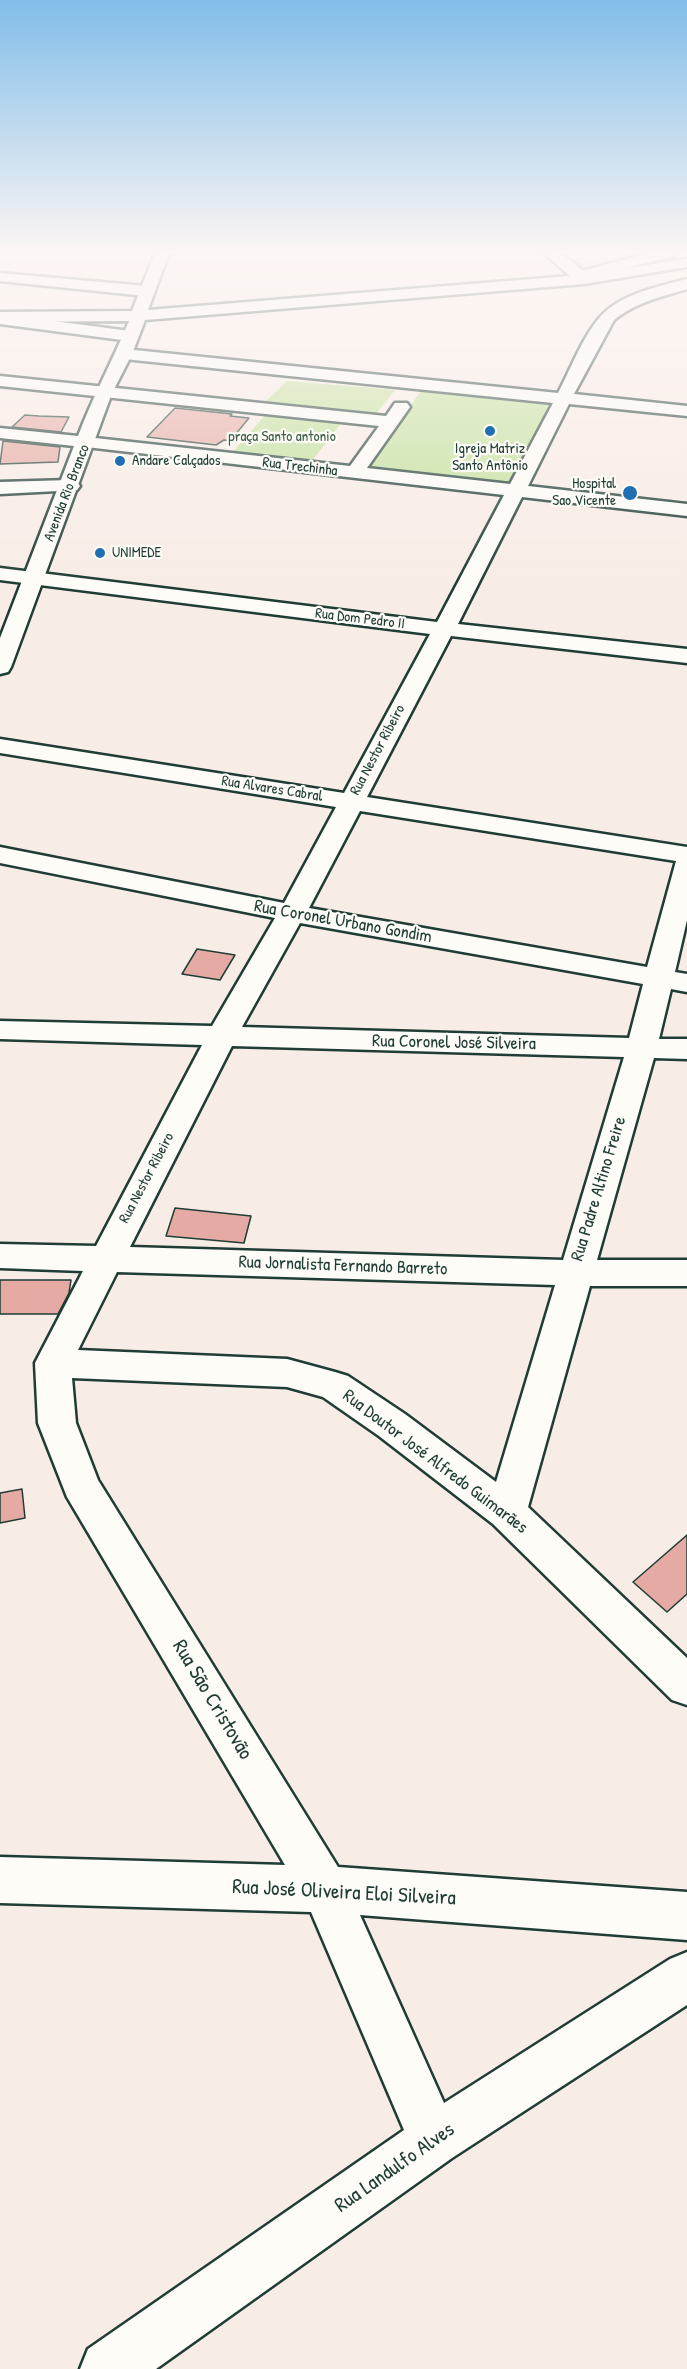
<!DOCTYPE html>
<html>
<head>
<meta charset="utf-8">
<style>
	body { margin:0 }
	canvas { display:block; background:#f8ece6 }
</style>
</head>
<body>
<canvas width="687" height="2369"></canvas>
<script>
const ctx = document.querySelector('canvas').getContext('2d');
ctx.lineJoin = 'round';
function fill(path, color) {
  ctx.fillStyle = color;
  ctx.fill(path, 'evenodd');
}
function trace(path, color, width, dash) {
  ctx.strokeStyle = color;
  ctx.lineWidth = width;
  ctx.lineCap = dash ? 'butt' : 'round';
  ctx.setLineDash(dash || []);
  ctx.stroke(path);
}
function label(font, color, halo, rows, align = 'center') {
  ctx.font = font + ' "Patrick Hand",sans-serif';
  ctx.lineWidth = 4.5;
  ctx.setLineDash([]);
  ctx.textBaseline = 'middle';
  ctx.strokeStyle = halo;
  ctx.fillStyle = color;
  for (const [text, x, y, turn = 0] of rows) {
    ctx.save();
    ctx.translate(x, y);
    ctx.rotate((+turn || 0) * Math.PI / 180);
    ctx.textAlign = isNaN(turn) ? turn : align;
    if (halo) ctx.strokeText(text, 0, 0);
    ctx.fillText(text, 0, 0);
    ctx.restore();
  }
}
fill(new Path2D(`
	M287 381 395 390 376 414 266 401Z
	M421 391 549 405 507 489 364 474 386 439Z
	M266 414 342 422 312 461 233 452Z`), '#c1e19a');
const building = new Path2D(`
	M175 408 232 414 230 416 249 418 230 441 224 440 216 445 147 437Z
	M25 415 39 416 69 417 61 432 12 427Z
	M3 441 60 447 58 462 0 464Z
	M197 949 235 955 220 980 182 974Z
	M175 1208 251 1216 244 1243 166 1236Z
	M0 1280H71L69 1293 58 1314H0Z
	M22 1489 25 1518 0 1523V1493Z
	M687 1535V1594L667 1612 633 1582Z`);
fill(building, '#e5aaa3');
trace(building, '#1f3d34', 1.5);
const street = new Path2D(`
	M650 253H676L674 256 579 280 572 276 574 273Z
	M0 273 146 286 154 291 146 296 0 281Z
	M687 279V289C661 297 636 302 614 320L574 394 687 406V416L569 404 528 486 687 504V516L522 497 458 624 687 649V663L451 636 367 797 687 847V920L675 972 687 974V992L671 989 659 1039H687V1059L654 1058 597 1260H687V1286H590L528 1507 687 1658V1705L672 1700 493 1524 379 1436 323 1397 287 1387 72 1378 76 1423 98 1480 338 1867 687 1892V1940L360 1915 444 2103 670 1959 687 1952V2005L452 2158 156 2369H80L88 2349 404 2130 311 1912 0 1903V1857L285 1865 67 1497 38 1423 35 1363 83 1271 0 1268V1244L96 1246 202 1045 0 1039V1021L212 1026 275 918 0 863V847L284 903 336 807 0 753V739L344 793 430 634 0 580V568L437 622 504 495 86 447 80 446 77 442 80 438 86 437 350 466 379 426 0 386V376L386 416 395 403H407L410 407 367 468 510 484 553 403 124 359 116 354 124 349 558 393C571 369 585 330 605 312 626 293 660 286 687 279ZM360 811 676 861 647 967 309 908ZM300 923 643 984 629 1038 242 1027ZM232 1046 624 1057 563 1260 130 1247ZM117 1272 555 1285 496 1482 405 1414 348 1376 335 1372 287 1359 78 1350Z
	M0 314 130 331 138 336 130 341 0 324Z
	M70 480 77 482 80 486 77 490 0 494V482Z`);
const secondary = new Path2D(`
	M155 253H169L148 310 570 276 544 253H561L587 274 687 259V267L584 284 145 320 132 354 112 393 11 667 8 672 0 674V638L74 446 0 438V428L78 436C93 396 113 360 129 321L0 322V312L132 311Z`);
trace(street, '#1f3d34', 5);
trace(secondary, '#1f3d34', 5);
fill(street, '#fdfcf7');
fill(secondary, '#fdfcf7');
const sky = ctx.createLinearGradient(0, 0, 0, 585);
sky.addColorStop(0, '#82bde9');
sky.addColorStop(0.43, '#fcf6f4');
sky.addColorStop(1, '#fcf6f400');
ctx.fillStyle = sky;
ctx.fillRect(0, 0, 687, 585);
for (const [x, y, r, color] of [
	[490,431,6,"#1f6fb2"],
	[120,461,6,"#1f6fb2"],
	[630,493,8,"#1f6fb2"],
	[100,553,6,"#1f6fb2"]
]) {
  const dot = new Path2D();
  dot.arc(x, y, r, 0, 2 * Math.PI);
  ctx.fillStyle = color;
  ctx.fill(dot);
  trace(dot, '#fdfcf7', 2);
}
label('15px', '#3f5e48', '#fdfcf7', [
	["praça Santo antonio",282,437]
]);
label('15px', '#1f3d34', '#fdfcf7', [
	["Igreja Matriz",490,449,"center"],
	["Santo Antônio",490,466,"center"],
	["Andare Calçados",132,461],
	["Hospital",616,484,"right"],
	["Sao Vicente",616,501,"right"],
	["UNIMEDE",112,553]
], 'left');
label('15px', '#1f3d34', '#fdfcf7', [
	["Rua Trechinha",300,467,7],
	["Avenida Rio Branco",67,493,-69],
	["Rua Dom Pedro II",360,619,7],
	["Rua Nestor Ribeiro",378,750,-62],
	["Rua Alvares Cabral",272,789,9],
	["Rua Nestor Ribeiro",147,1178,-62]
]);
label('18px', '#1f3d34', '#fdfcf7', [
	["Rua Coronel Urbano Gondim",343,922,10],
	["Rua Coronel José Silveira",454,1043,1],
	["Rua Padre Altino Freire",599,1189,-73],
	["Rua Jornalista Fernando Barreto",343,1266,2],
	["Rua Doutor José Alfredo Guimarães",435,1462,37]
]);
label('21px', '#1f3d34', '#fdfcf7', [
	["Rua São Cristovão",212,1700,59],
	["Rua José Oliveira Eloi Silveira",344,1893,3],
	["Rua Landulfo Alves",395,2168,-35]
]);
</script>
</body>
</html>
